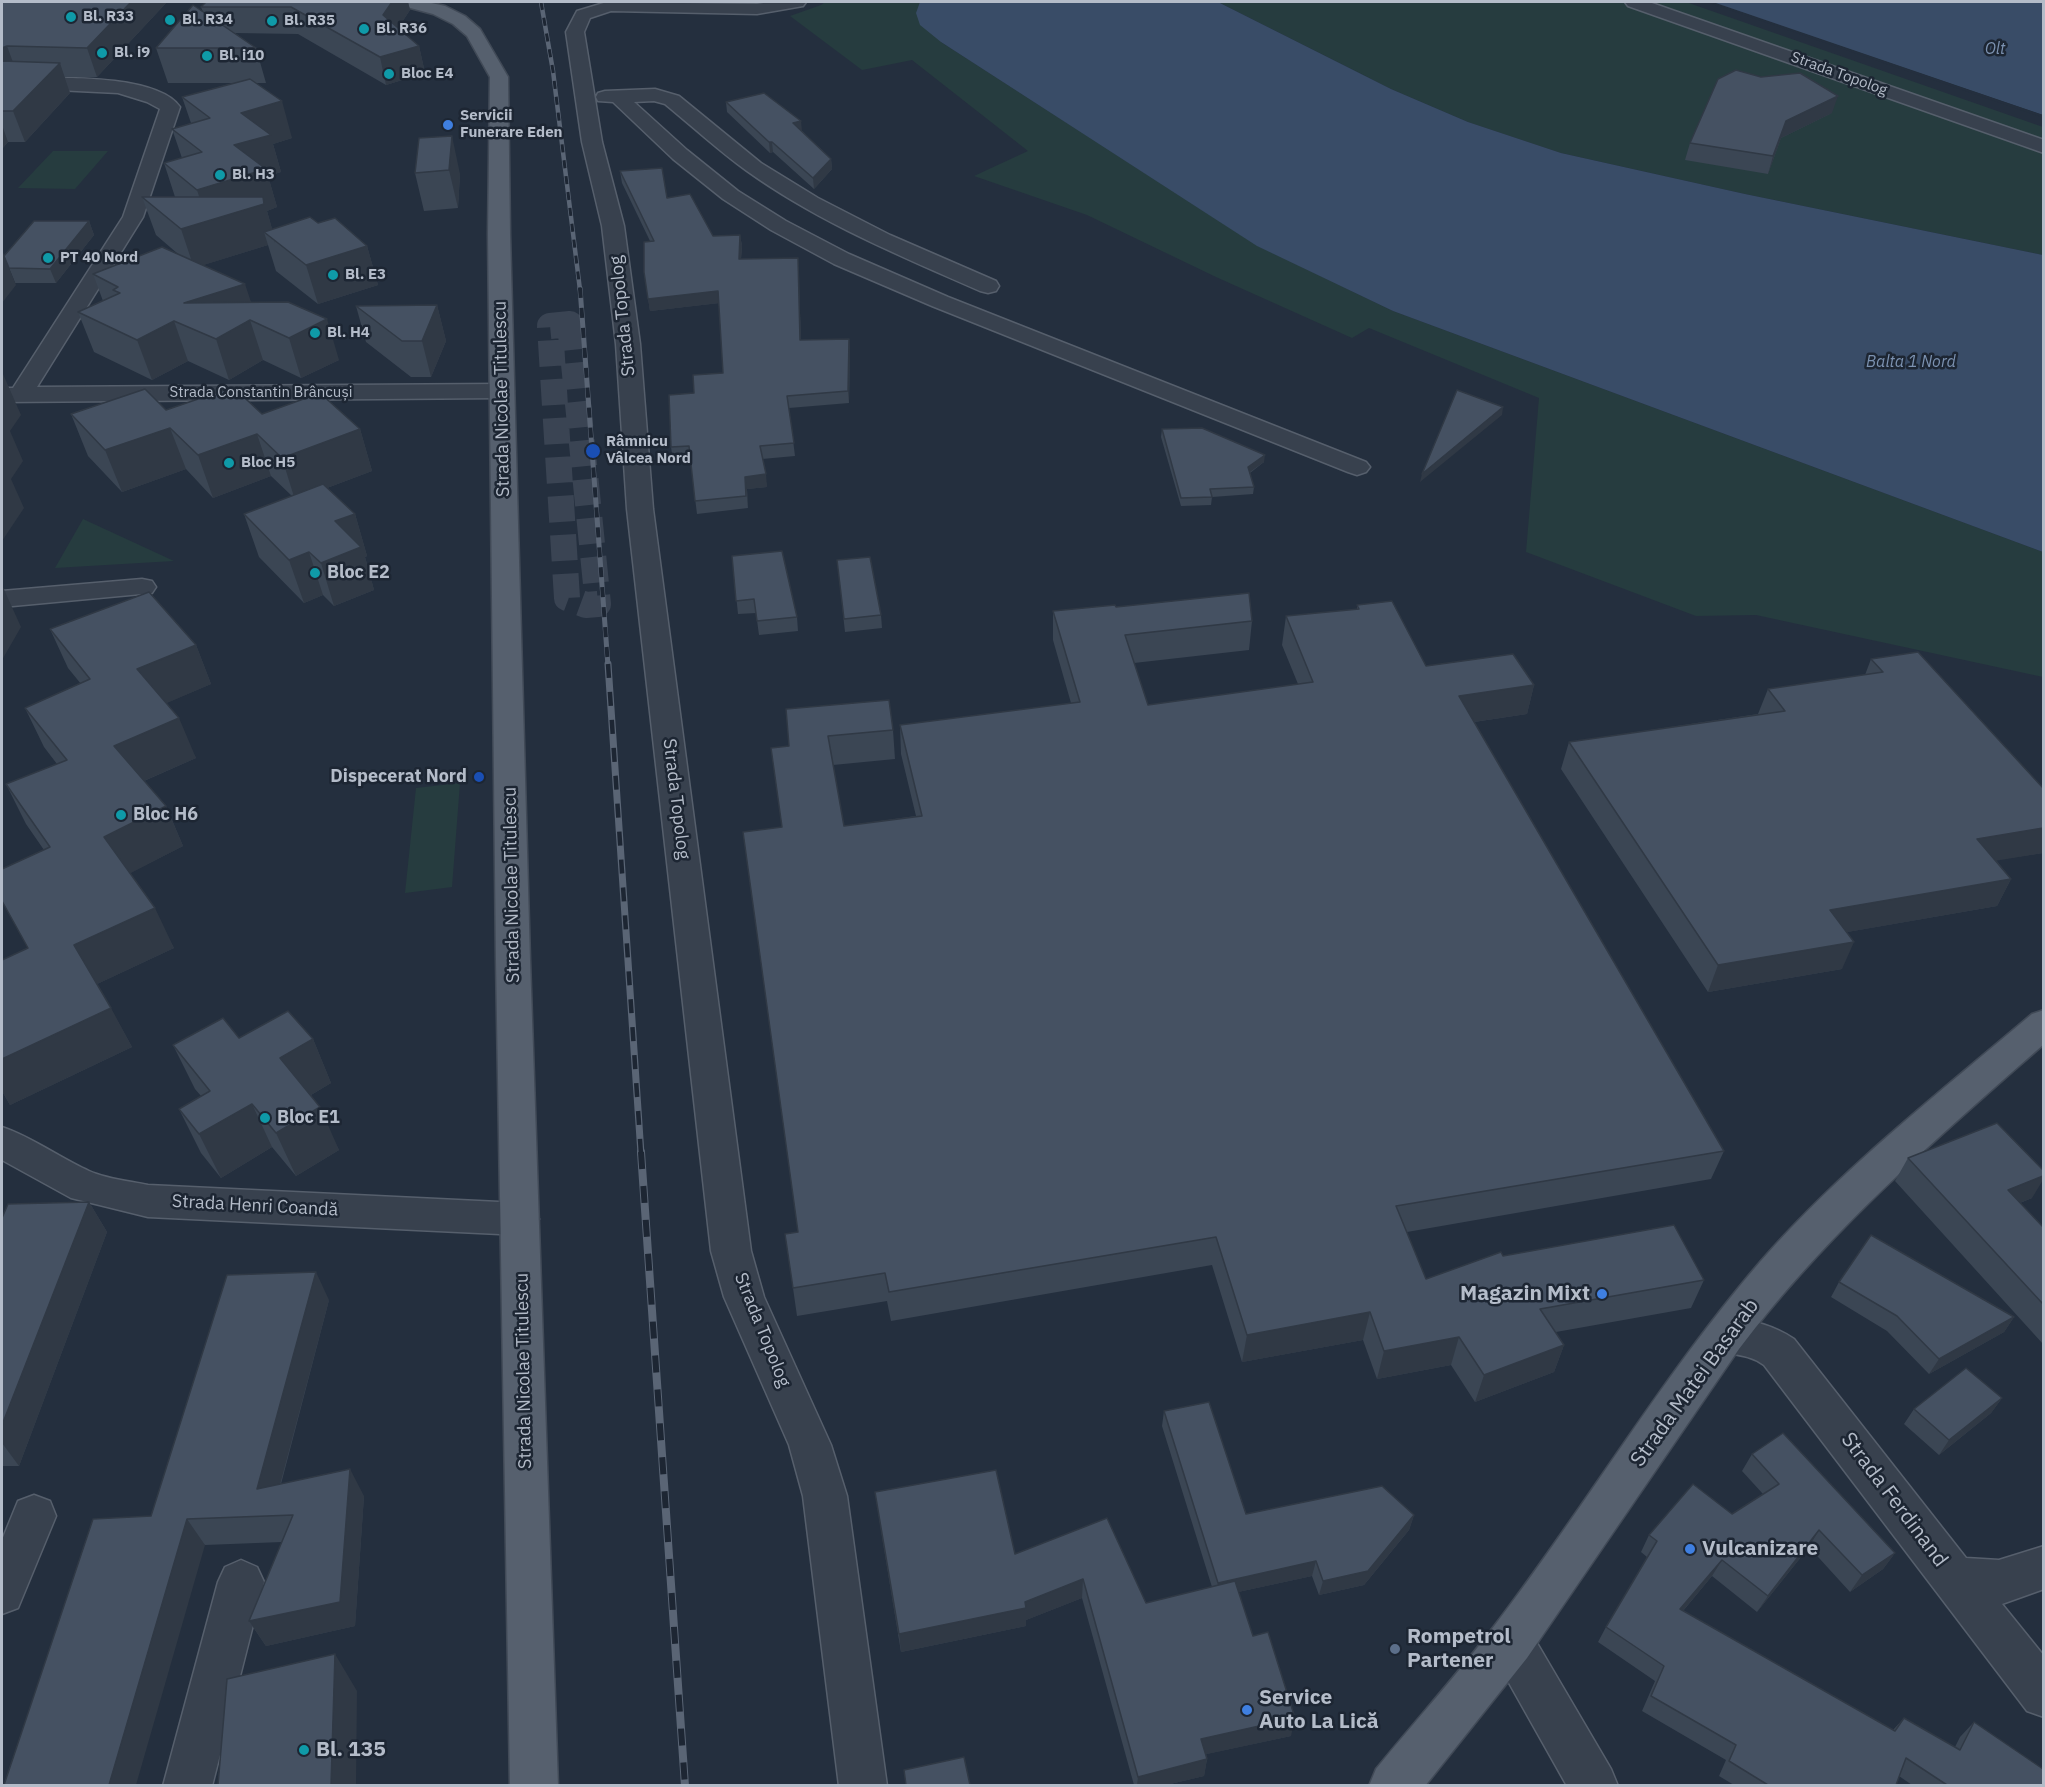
<!DOCTYPE html>
<html>
<head>
<meta charset="utf-8">
<style>
	body { margin:0 }
	#map { position:relative; width:2045px; height:1787px; overflow:hidden; background:#242f3e; font-family:"IBM Plex Sans",sans-serif }
	canvas { display:block }
	.frame { position:absolute; inset:0; border:3px solid #b4bcc9; pointer-events:none }
</style>
</head>
<body>
<div id="map">
<canvas width="2045" height="1787"></canvas>
<div class="frame"></div>
</div>
<script>
const ctx = document.querySelector('canvas').getContext('2d');
ctx.lineJoin = 'round';
function fill(path, color) {
  ctx.fillStyle = color;
  ctx.fill(path, 'evenodd');
}
function trace(path, color, width, dash) {
  ctx.strokeStyle = color;
  ctx.lineWidth = width;
  ctx.lineCap = dash ? 'butt' : 'round';
  ctx.setLineDash(dash || []);
  ctx.stroke(path);
}
function label(font, color, halo, rows, align = 'center') {
  ctx.font = font + ' "IBM Plex Sans",sans-serif';
  ctx.lineWidth = 5;
  ctx.setLineDash([]);
  ctx.textBaseline = 'middle';
  ctx.strokeStyle = halo;
  ctx.fillStyle = color;
  for (const [text, x, y, turn = 0] of rows) {
    ctx.save();
    ctx.translate(x, y);
    ctx.rotate((+turn || 0) * Math.PI / 180);
    ctx.textAlign = isNaN(turn) ? turn : align;
    if (halo) ctx.strokeText(text, 0, 0);
    ctx.fillText(text, 0, 0);
    ctx.restore();
  }
}
fill(new Path2D(`
	M825 2H921L941 42 1258 246 1393 311 2043 552V677L1756 615 1696 616 1526 552 1539 398 1369 328 1352 338 1216 277 1087 215 974 176 1028 151 912 60 862 70 790 16 821 5Z
	M1218 2H1686L2043 127V255L1745 194 1561 153 1468 122 1391 89Z
	M53 151H108L75 189 18 188Z
	M83 519 174 561 55 568Z
	M460 783 452 887 405 893 416 788Z`), '#263c3f');
fill(new Path2D(`
	M920 2H1218L1391 89 1468 122 1561 153 1745 194 2043 255V552L1393 311 1257 246 941 42 920 25 916 13Z
	M1713 2H2043V115Z`), '#394c67');
fill(new Path2D(`
	M1710 2 2043 115 2044 118 1712 4Z`), '#242f3e');
trace(new Path2D(`
	M570 324 598 604 586 605 567 598 550 326Z`), '#3a4453', 26, [26, 13]);
const minor = new Path2D(`
	M607 2 757 4 770 2H806L803 6 757 14 611 11 590 18 584 32 602 142 624 226 640 344 653 509 751 1251 764 1297 831 1445 847 1496 887 1786H839L803 1496 789 1445 724 1297 711 1251 627 509 616 344 602 226 582 142 566 32 577 11Z
	M1625 2H1649L2044 140V153L1628 6Z
	M23 78C59 78 157 74 180 107L143 217 37 387 502 384 511 386 514 391 511 396 502 398 2 402V388H13L123 217 160 109 147 102 118 93 16 88 14 84 16 80Z
	M655 89 679 96 761 163 818 198 890 235 996 281 999 286 996 291 988 293 980 291C901 256 818 222 747 171 719 151 692 126 665 104L654 101 634 102 687 150 738 191 786 221 849 254 948 297 1366 462 1370 467 1366 472 1357 475 1348 472 932 306 834 264 771 230 723 199 673 159 613 102 598 101 596 97 598 93 605 91Z
	M142 579 152 581 156 587 152 593 2 607V591Z
	M2 1127C32 1137 60 1158 89 1171 107 1179 129 1181 148 1185L520 1203 534 1208 539 1219 534 1230 520 1235 148 1217 71 1198 2 1160Z
	M1725 1318C1750 1319 1773 1325 1794 1339L1966 1558 1999 1560 2044 1546V1589L2002 1604 2044 1656V1717L2027 1711 1764 1365C1748 1353 1729 1355 1711 1349L1705 1336 1711 1323Z
	M34 1495 50 1501 56 1516 18 1608 2 1614V1540L18 1501Z
	M241 1560 257 1567 264 1582 212 1786H163L218 1582 225 1567Z
	M1511 1619 1527 1626 1611 1769 1618 1786H1567L1495 1658 1488 1642 1495 1626Z`);
const major = new Path2D(`
	M400 2H427L445 6 465 16 480 29 508 77 510 234 530 960 558 1786H510L496 960 488 234 490 77 467 36 453 24 433 14 403 6Z
	M2044 1010V1044C1934 1141 1828 1231 1739 1349L1527 1658 1425 1786H1369L1376 1769C1415 1721 1458 1674 1495 1625 1586 1506 1662 1376 1760 1262 1840 1170 1939 1093 2032 1014Z`);
trace(minor, '#565f6c', 3);
trace(major, '#414a57', 3);
fill(minor, '#38414e');
fill(major, '#56606e');
const railFar3 = new Path2D(`
	M541 2 553 71 580 290`);
const railFar2 = new Path2D(`
	M580 288 608 666`);
const railFar1 = new Path2D(`
	M608 664 641 1154`);
const rail = new Path2D(`
	M641 1152 685 1786`);
trace(railFar3, '#5a6575', 4.5);
trace(railFar2, '#5a6575', 5);
trace(railFar1, '#5a6575', 7);
trace(rail, '#5a6575', 8);
trace(railFar3, '#1d2633', 3, [8]);
trace(railFar2, '#1d2633', 4, [10]);
trace(railFar1, '#1d2633', 4.5, [14]);
trace(rail, '#1d2633', 6, [17]);
fill(new Path2D(`
	M2 2H167L97 77H65L70 93 25 142H8L2 149Z
	M206 2H408L410 10 398 28 419 46 425 73 386 85 298 34 235 33 256 48 266 83H256L292 138 273 144 281 172 268 176 277 207 267 211 272 229 318 223 367 246 378 285 318 304 276 271 268 245 203 265 251 302 339 360 301 378 263 360 229 380 188 361 152 380 94 352 78 312 103 301 93 274 178 254 156 235 142 197H175L164 163 182 158 172 129 191 123 182 97 233 83H168L156 48 203 12 201 7Z
	M726 102 802 131 831 159 832 169 814 189 773 152 770 153 727 112Z
	M1832 113 1781 138 1768 174 1685 160 1690 143Z
	M419 138 460 174 458 208 424 211 415 173Z
	M620 171 667 198 713 236 740 235 742 246 741 259 798 258 801 340 849 339 850 351 849 403 789 408 795 456 762 459 767 487 747 489 748 508 697 514 690 458 673 460 671 447 694 393 723 373 719 303 650 311 644 272 650 241 622 183Z
	M89 221 94 235 56 283H15L16 285 4 256Z
	M437 305 446 341 431 377H411L366 342 356 306Z
	M166 410 262 414 360 429 372 471 327 488 355 514 367 556 365 557 374 590 334 606 323 595 304 603 259 557 244 514 292 496 271 476 213 498 186 469 122 492 88 456 71 414Z
	M1162 429 1264 462 1250 473 1254 487 1253 494 1212 497 1211 505 1181 506 1161 437Z
	M732 556 797 617 798 631 759 635 756 613 738 614Z
	M837 560 881 615 882 628 845 632Z
	M1357 605 1426 666 1534 685 1527 714 1474 722 1724 1151 1711 1179 1407 1232 1426 1279 1503 1256 1704 1280 1691 1308 1556 1332 1564 1345 1554 1372 1475 1402 1451 1365 1377 1379 1363 1340 1242 1362 1212 1265 891 1321 887 1301 797 1316 793 1288 798 1232 781 827 789 746 786 709 893 730 895 759 833 765 844 826 916 816 901 754 900 725 1071 703 1053 640V611L1116 607 1252 621 1249 650 1134 663 1148 705 1298 684 1282 645 1286 616 1357 609Z
	M50 629 196 645 211 684 166 703 196 758 144 781 166 806 183 846 130 873 174 948 97 984 132 1047 10 1105 2 1091V960L27 948 44 850 26 824 6 784 57 764 44 747 25 708 81 684 68 668Z
	M1871 659 2043 828V853L1996 860 2011 879 1997 906 1847 932 1842 969 1708 992 1561 769 1569 742 1758 714 1768 689 1865 675Z
	M239 1038 313 1039 331 1083 311 1095 339 1150 296 1176 272 1147 221 1178 201 1153 179 1109 201 1096 195 1089 173 1045Z
	M1908 1158 2032 1198 2020 1203 2043 1227V1344L1895 1181Z
	M89 1202 107 1232 19 1466H2V1218Z
	M1839 1282 2014 1317 2004 1332 1929 1374 1887 1331 1831 1297Z
	M329 1300 281 1484 364 1496 355 1626 266 1646 249 1621 282 1542 205 1545 151 1516Z
	M2002 1398 1991 1413 1939 1455 1904 1424 1914 1409Z
	M1164 1411 1246 1514 1414 1515 1409 1530 1364 1585 1319 1595 1312 1576 1238 1592 1253 1636 1291 1736 1206 1754 1207 1759 1204 1776 1166 1785H1134L1082 1598 1026 1620V1626L901 1652 878 1512 875 1492 1015 1554 1146 1603 1212 1587 1162 1426Z
	M1752 1454 1895 1553 1883 1569 1850 1592 1809 1547 1757 1612 1712 1576 1683 1611 1893 1730 1904 1718 1955 1747 1960 1737 1974 1722 2043 1785H1912L1899 1776 1896 1785H1734L1719 1776 1726 1760 1642 1711 1655 1681 1598 1642 1606 1627 1647 1557 1641 1552 1649 1535 1732 1514 1763 1494 1742 1471Z`), '#3b4654');
fill(new Path2D(`
	M131 2H167L97 77 87 48Z
	M392 2H408L410 10 389 42 383 15Z
	M7 46 18 76 2 71V48Z
	M419 46 425 73 386 85 380 57Z
	M60 63 70 93 25 142 13 111Z
	M1838 96 1832 113 1781 138 1768 174 1773 156 1786 121Z
	M282 101 292 138 273 144 281 172 268 176 277 207 267 211 274 236 275 243 274 240 264 232 268 245 194 268 181 229 207 221 197 190 234 145 241 113Z
	M801 121 802 131 793 123Z
	M2 125 8 142 2 149Z
	M452 136 460 174 458 208 449 170Z
	M769 142H772L773 152 770 153Z
	M831 159 832 169 814 189 813 178Z
	M89 221 94 235 56 283 50 269Z
	M740 235 742 246 740 271 739 259Z
	M367 246 378 285 318 304 306 265Z
	M2 250 16 285 2 303Z
	M798 258 799 270 801 352 800 340Z
	M245 284 258 323 250 320 263 360 229 380 216 339 184 303Z
	M718 291 720 303 650 311 648 299Z
	M437 305 446 341 431 377 422 341Z
	M327 319 339 360 301 378 289 338Z
	M174 321 188 361 152 380 137 340Z
	M849 339 850 351 849 403 848 391Z
	M3 374 21 415 10 431 23 461 11 479 24 508 2 541V377Z
	M1503 407 1502 415 1420 482 1422 474Z
	M170 428 186 469 122 492 105 450Z
	M360 429 372 471 295 500 282 458Z
	M257 434 271 476 213 498 198 455Z
	M1265 455 1264 462 1247 474 1248 467Z
	M766 474 767 487 747 489 748 508 745 477Z
	M355 514 367 556 365 557 374 590 334 606 321 563 335 521Z
	M309 552 323 595 304 603 289 560Z
	M2 585 21 627 2 660Z
	M196 645 211 684 153 709 137 669Z
	M1534 685 1527 714 1453 725 1459 696Z
	M179 718 196 758 132 786 114 746Z
	M166 806 183 846 123 877 104 837Z
	M2043 828V853L1964 866 1977 839Z
	M2011 879 1997 906 1819 937 1830 910Z
	M155 908 174 948 95 985 74 945Z
	M1854 942 1842 969 1708 992 1718 965Z
	M111 1008 132 1047 10 1105 2 1091V1059Z
	M313 1039 331 1083 299 1102 280 1058Z
	M252 1104 272 1147 221 1178 199 1134Z
	M320 1107 339 1150 296 1176 276 1133Z
	M2043 1176V1180L2032 1198 1994 1213 2008 1190Z
	M89 1202 107 1232 19 1466 2 1443V1425Z
	M316 1272 329 1300 272 1515 257 1489Z
	M1370 1312 1363 1340 1242 1362 1247 1335Z
	M2014 1317 2004 1332 1929 1374 1939 1359Z
	M1459 1337 1451 1365 1377 1379 1384 1351Z
	M1564 1345 1554 1372 1475 1402 1484 1375Z
	M2002 1398 1991 1413 1939 1455 1949 1440Z
	M350 1469 364 1496 355 1626 266 1646 249 1621Z
	M1414 1515 1409 1530 1364 1585 1319 1595 1323 1581Z
	M187 1519 205 1545 136 1785H109Z
	M1819 1530 1809 1547 1757 1612 1768 1596Z
	M1895 1553 1883 1569 1850 1592 1862 1575Z
	M1722 1560 1712 1576 1671 1625 1680 1609Z
	M1316 1561 1312 1576 1215 1597 1218 1583Z
	M1083 1579 1082 1598 1026 1620V1626L901 1652 899 1634 1025 1602Z
	M335 1654 357 1691 356 1785H331Z
	M1295 1718 1291 1736 1198 1756 1201 1739Z
	M1207 1759 1204 1776 1166 1785H1137L1138 1777Z`), '#303945');
const building = new Path2D(`
	M2 2H131L87 48 7 46 2 48Z
	M206 2H392L383 15 419 46 380 57 291 7H201Z
	M193 5 256 48H156Z
	M2 61 60 63 13 111H2Z
	M1736 70 1761 77 1800 73 1838 96 1786 121 1773 156 1690 143 1718 79Z
	M250 79 282 101 241 113 271 135 234 145 266 169 197 190 164 163 202 152 172 129 210 118 182 97Z
	M764 93 801 121 793 123 831 159 813 178 772 142H769L726 102Z
	M452 136 449 170 415 173 419 138Z
	M662 168 667 198 690 194 713 236 740 235 739 259 798 258 800 340 849 339 848 391 787 396 794 443 760 446 766 474 745 477 746 496 695 501 689 446 671 447 669 395 694 393 693 375 723 373 718 291 648 299 644 272V242L654 241 620 171Z
	M142 197H263L264 204 181 229Z
	M310 217 318 223 335 218 367 246 306 265 264 232Z
	M34 221H89L50 269 9 268 4 256Z
	M162 247 245 284 184 303 288 302 327 319 289 338 250 320 216 339 174 321 137 340 78 312 120 293 113 290 118 287 93 274Z
	M437 305 422 341H402L356 306Z
	M233 387 262 414 320 393 360 429 282 458 257 434 198 455 170 428 105 450 71 414 145 389 166 410Z
	M1457 390 1503 407 1422 474Z
	M1202 428 1265 455 1248 467 1254 487 1210 489 1212 497 1181 498 1162 429Z
	M323 484 355 514 335 521 361 547 321 563 309 552 289 560 244 514Z
	M782 551 797 617 757 621 754 599 736 601 732 556Z
	M870 557 881 615 844 619 837 560Z
	M149 592 196 645 137 669 179 718 114 746 166 806 104 837 155 908 74 945 111 1008 2 1059V960L28 948 2 901V869L50 847 6 784 67 760 25 708 90 679 50 629Z
	M1249 593 1252 621 1125 635 1148 705 1313 682 1286 616 1359 609 1357 605 1392 601 1426 666 1513 654 1534 685 1459 696 1724 1151 1396 1206 1426 1279 1501 1252 1503 1256 1674 1225 1704 1280 1540 1309 1564 1345 1484 1375 1459 1337 1384 1351 1370 1312 1247 1335 1216 1237 889 1292 885 1273 793 1288 785 1234 798 1232 743 832 782 827 771 748 789 746 786 709 889 700 893 730 828 736 844 826 922 816 900 725 1080 702 1053 611 1115 605 1116 607Z
	M1918 652 2043 788V828L1977 839 2011 879 1830 910 1854 942 1718 965 1569 742 1785 711 1768 689 1883 672 1871 659Z
	M288 1011 313 1039 280 1058 320 1107 276 1133 252 1104 199 1134 179 1109 210 1091 173 1045 223 1018 239 1038Z
	M1997 1123 2043 1170V1176L2008 1190 2043 1227V1304L1908 1158Z
	M89 1202 2 1425V1218L8 1204Z
	M1871 1235 2014 1317 1939 1359 1897 1316 1839 1282Z
	M316 1272 257 1489 350 1469 340 1602 249 1621 293 1515 187 1519 109 1785H4L93 1519 151 1516 227 1275Z
	M1966 1368 2002 1398 1949 1440 1914 1409Z
	M1209 1402 1246 1514 1382 1486 1414 1515 1368 1571 1323 1581 1316 1561 1218 1583 1164 1411Z
	M1783 1433 1895 1553 1862 1575 1819 1530 1768 1596 1722 1560 1680 1609 1895 1731 1904 1718 1960 1750 1974 1722 2043 1769V1785H1947L1906 1758 1896 1785H1768L1729 1761 1736 1745 1651 1696 1664 1666 1606 1627 1657 1541 1649 1535 1693 1484 1732 1514 1779 1484 1752 1454Z
	M996 1470 1015 1554 1107 1518 1146 1603 1235 1581 1253 1636 1268 1632 1295 1718 1201 1739 1207 1759 1138 1777 1083 1579 1025 1602 1026 1608 899 1634 875 1492Z
	M335 1654 331 1785H218L227 1679Z
	M964 1757 970 1785H906L904 1770Z`);
fill(building, '#455162');
trace(building, '#303945', 1.5);
for (const [x, y, r, color] of [
	[71,17,6,"#0f9aa8"],
	[170,20,6,"#0f9aa8"],
	[272,21,6,"#0f9aa8"],
	[364,29,6,"#0f9aa8"],
	[102,53,6,"#0f9aa8"],
	[207,56,6,"#0f9aa8"],
	[389,74,6,"#0f9aa8"],
	[448,125,6,"#3f7fe0"],
	[220,175,6,"#0f9aa8"],
	[48,258,6,"#0f9aa8"],
	[333,275,6,"#0f9aa8"],
	[315,333,6,"#0f9aa8"],
	[593,451,8,"#1a4fb4"],
	[229,463,6,"#0f9aa8"],
	[315,573,6,"#0f9aa8"],
	[479,777,6,"#1a4fb4"],
	[121,815,6,"#0f9aa8"],
	[265,1118,6,"#0f9aa8"],
	[1602,1294,6,"#3f7fe0"],
	[1690,1549,6,"#3f7fe0"],
	[1395,1649,6,"#5c6f8a"],
	[1247,1710,6,"#3f7fe0"],
	[304,1750,6,"#0f9aa8"]
]) {
  const dot = new Path2D();
  dot.arc(x, y, r, 0, 2 * Math.PI);
  ctx.fillStyle = color;
  ctx.fill(dot);
  trace(dot, '#1d2633', 2);
}
label('bold 15px', '#b4bcc9', '#1d2633', [
	["Bl. R33",83,17],
	["Bl. R34",182,20],
	["Bl. R35",284,21],
	["Bl. R36",376,29],
	["Bl. i9",114,53],
	["Bl. i10",219,56],
	["Bloc E4",401,74],
	["Servicii",460,116],
	["Funerare Eden",460,133],
	["Bl. H3",232,175],
	["PT 40 Nord",60,258],
	["Bl. E3",345,275],
	["Bl. H4",327,333],
	["Râmnicu",606,442],
	["Vâlcea Nord",606,459],
	["Bloc H5",241,463]
], 'left');
label('15px', '#b4bcc9', '#1d2633', [
	["Strada Topolog",1839,74,20],
	["Strada Constantin Brâncuși",261,393]
]);
label('italic 16px', '#7c92b1', '#1d2633', [
	["Olt",1995,49],
	["Balta 1 Nord",1911,362]
]);
label('18px', '#b4bcc9', '#1d2633', [
	["Strada Topolog",623,316,-96],
	["Strada Nicolae Titulescu",502,399,-91],
	["Strada Topolog",676,799,83],
	["Strada Nicolae Titulescu",512,885,-91],
	["Strada Henri Coandă",255,1206,3],
	["Strada Topolog",762,1330,68],
	["Strada Nicolae Titulescu",524,1371,-91]
]);
label('bold 18px', '#b4bcc9', '#1d2633', [
	["Bloc E2",327,573],
	["Dispecerat Nord",467,777,"right"],
	["Bloc H6",133,815],
	["Bloc E1",277,1118]
], 'left');
label('bold 21px', '#b4bcc9', '#1d2633', [
	["Magazin Mixt",1590,1294,"right"],
	["Vulcanizare",1702,1549],
	["Rompetrol",1407,1637],
	["Partener",1407,1661],
	["Service",1259,1698],
	["Auto La Lică",1259,1722],
	["Bl. 135",316,1750]
], 'left');
label('21px', '#b4bcc9', '#1d2633', [
	["Strada Matei Basarab",1695,1383,-54],
	["Strada Ferdinand",1894,1500,53]
]);
</script>
</body>
</html>
